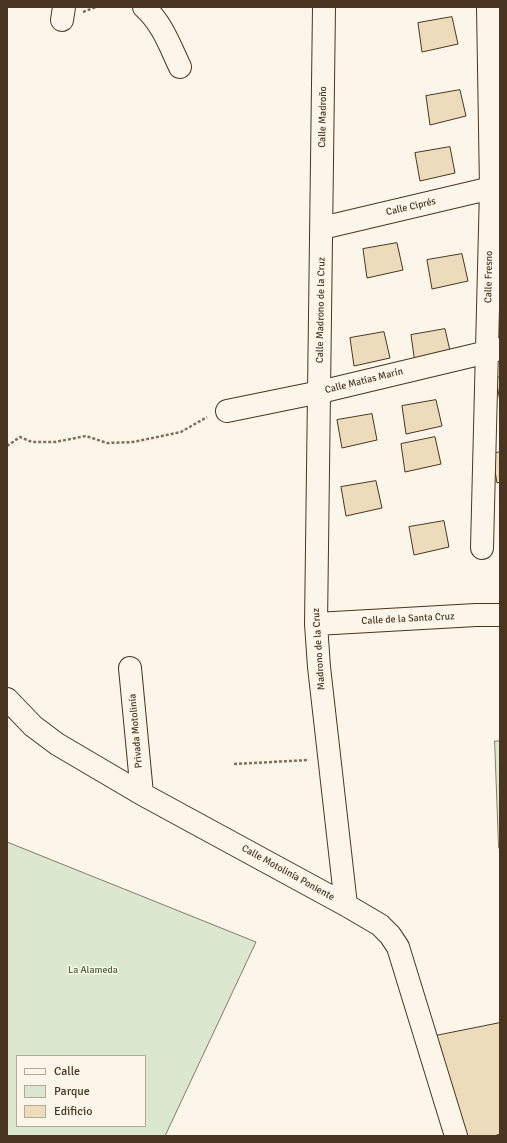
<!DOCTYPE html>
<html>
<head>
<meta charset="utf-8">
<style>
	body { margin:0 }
	#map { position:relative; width:507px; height:1143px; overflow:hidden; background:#fbf6e9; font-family:Signika,sans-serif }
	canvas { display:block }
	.frame { position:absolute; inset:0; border:8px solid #4a3520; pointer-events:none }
	.legend { position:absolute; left:16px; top:1055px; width:130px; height:72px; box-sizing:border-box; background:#fbf6e9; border:1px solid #b4a999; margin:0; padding:5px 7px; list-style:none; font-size:12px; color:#4a3520 }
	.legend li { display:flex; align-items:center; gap:8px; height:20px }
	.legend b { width:20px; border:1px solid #b4a999 }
</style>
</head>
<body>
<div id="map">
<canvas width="507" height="1143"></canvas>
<div class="frame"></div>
<ul class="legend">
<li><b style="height:5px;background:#fbf6e9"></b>Calle</li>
<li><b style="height:11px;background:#dce7d0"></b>Parque</li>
<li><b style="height:11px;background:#ecdcbc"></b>Edificio</li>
</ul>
</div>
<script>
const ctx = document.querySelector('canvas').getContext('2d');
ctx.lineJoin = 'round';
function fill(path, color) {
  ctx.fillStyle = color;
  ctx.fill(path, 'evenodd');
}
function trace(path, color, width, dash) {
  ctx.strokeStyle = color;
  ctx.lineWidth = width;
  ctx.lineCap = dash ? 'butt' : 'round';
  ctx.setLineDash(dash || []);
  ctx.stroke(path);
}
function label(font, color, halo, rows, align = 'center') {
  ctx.font = font + ' Signika,sans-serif';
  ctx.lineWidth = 3;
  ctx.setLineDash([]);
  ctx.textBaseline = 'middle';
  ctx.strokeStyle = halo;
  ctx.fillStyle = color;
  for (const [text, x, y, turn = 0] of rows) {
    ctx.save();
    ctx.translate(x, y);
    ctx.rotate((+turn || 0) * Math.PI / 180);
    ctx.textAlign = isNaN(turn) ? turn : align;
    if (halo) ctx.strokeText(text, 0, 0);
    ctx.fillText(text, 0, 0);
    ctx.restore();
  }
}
const green = new Path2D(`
	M495 741H500V848H499Z
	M7 842 256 942 165 1136H7ZM17 1056H145V1126H17Z`);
fill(green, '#dce7d0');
trace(green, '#887966', 1);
const building = new Path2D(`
	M452 17 458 44 422 52 418 23Z
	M460 90 466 116 430 125 426 96Z
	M450 147 455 173 420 181 415 153Z
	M397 243 403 270 367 278 363 249Z
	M462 254 468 281 432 289 427 260Z
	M445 329 451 355 415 363 411 335Z
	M384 332 390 358 354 366 350 338Z
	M500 377V402L496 378Z
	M436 400 442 426 406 434 402 406Z
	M372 414 377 440 342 448 337 420Z
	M435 437 441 464 405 472 401 444Z
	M500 452V482L497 483 492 454Z
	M376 481 382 508 346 516 341 487Z
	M444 521 449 547 414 555 409 527Z
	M500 1023V1134L494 1136H463L435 1036Z`);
fill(building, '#ecdcbc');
trace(building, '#4a3520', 1);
const minor = new Path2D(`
	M144 7C162 23 170 46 180 67
	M324 7 316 624 319 667 346 905
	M62 20 64 7
	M322 228 500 186
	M227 411 320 392 500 349
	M482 548 491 189 488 7
	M316 624 476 615H500
	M130 668 142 794
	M7 699 33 726 57 744 142 794 346 905 380 925 390 935 398 947 456 1136`);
trace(minor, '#4a3520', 24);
trace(new Path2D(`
	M83 12 96 7
	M7 446 20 437 32 442H55L86 436 107 443 133 442 181 432 207 417
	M234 764 309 760`), '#7f6f5c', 2.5, [3, 2]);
trace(minor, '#fbf6e9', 22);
label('10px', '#4a3520', '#fbf6e9', [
	["Calle Madroño",323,117,-89],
	["Calle Ciprés",411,207,-13],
	["Calle Fresno",489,277,-89],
	["Calle Madrono de la Cruz",321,310,-89],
	["Calle Matías Marín",364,381,-14],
	["Calle de la Santa Cruz",408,619,-3],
	["Madrono de la Cruz",319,649,-94],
	["Privada Motolinía",136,731,-95],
	["Calle Motolinía Poniente",288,873,29]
]);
label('10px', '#436837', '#fbf6e9', [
	["La Alameda",93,970]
]);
</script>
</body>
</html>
